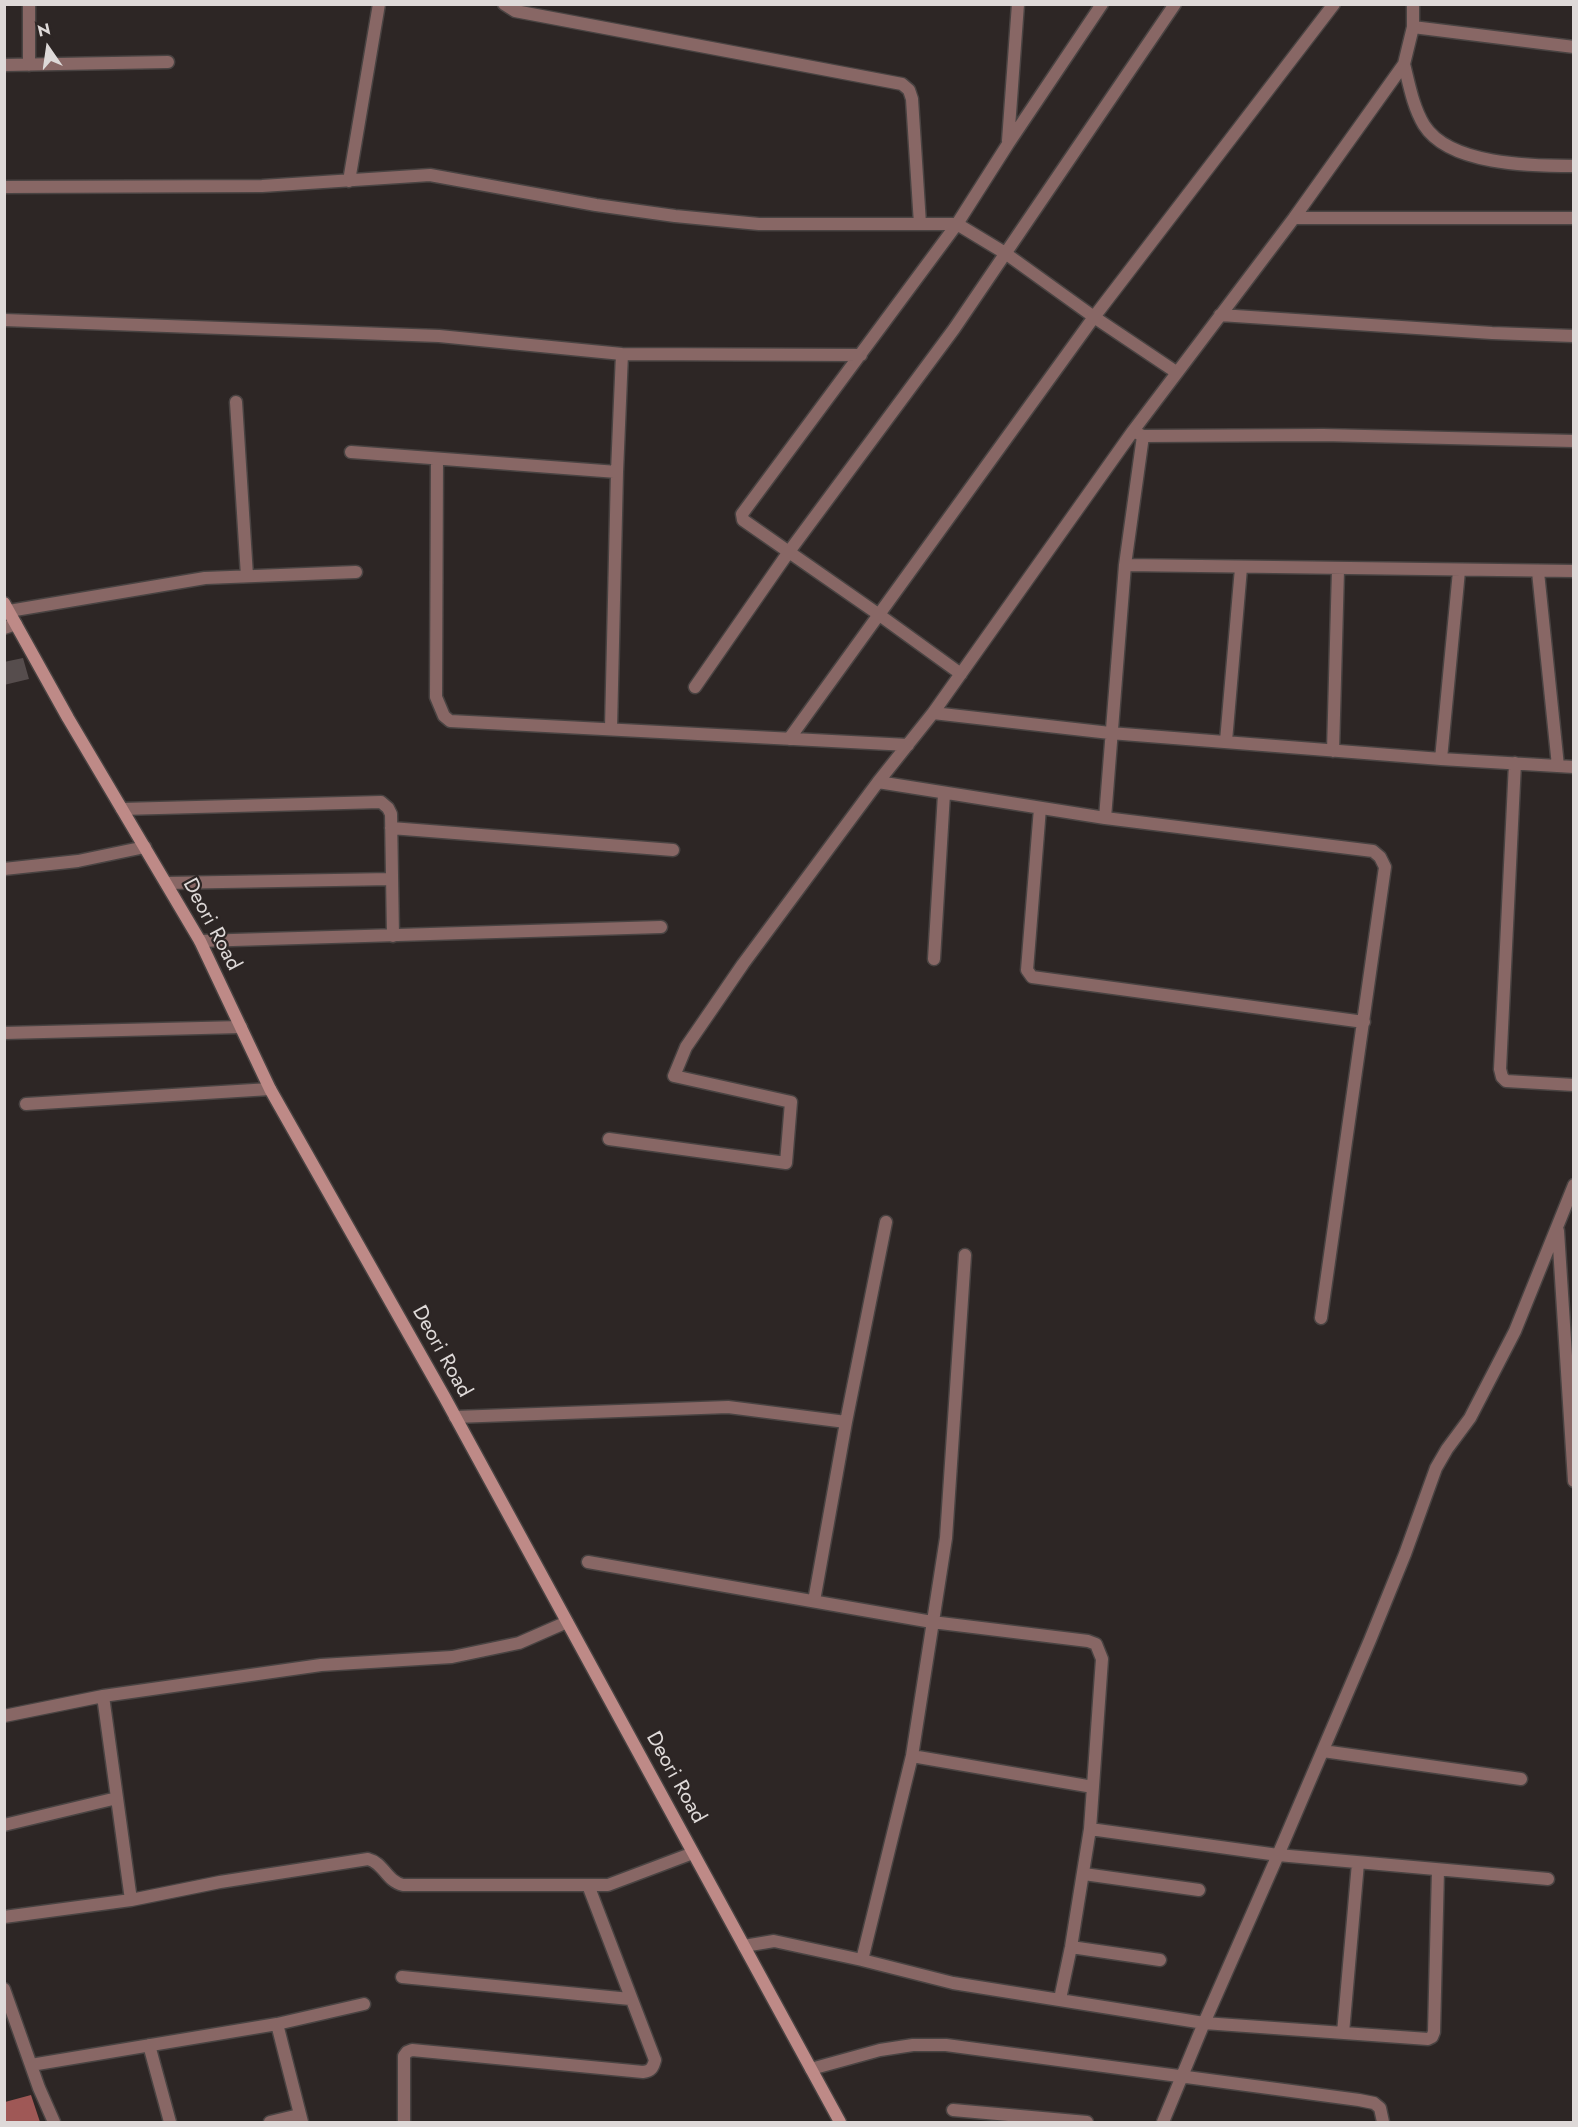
<!DOCTYPE html>
<html>
<head>
<meta charset="utf-8">
<style>
	body { margin:0 }
	#map { position:relative; width:1578px; height:2127px; overflow:hidden; background:#2d2625; font-family:Jost,sans-serif }
	canvas { display:block }
	.frame { position:absolute; inset:0; border:6px solid #ded9d8; pointer-events:none }
	.north { position:absolute; left:18px; top:18px; width:60px; height:60px; -webkit-text-stroke:4px #2d2625; paint-order:stroke; rotate:347deg; font-size:16px; font-weight:700; line-height:24px; text-align:center; color:#ded9d8 }
	.north::after { content:''; display:block; margin:auto; width:21px; height:27px; background:#ded9d8; clip-path:polygon(50% 0,100% 100%,50% 72%,0 100%) }
</style>
</head>
<body>
<div id="map">
<canvas width="1578" height="2127"></canvas>
<div class="frame"></div>
<div class="north">N</div>
</div>
<script>
const ctx = document.querySelector('canvas').getContext('2d');
ctx.lineJoin = 'round';
function fill(path, color) {
  ctx.fillStyle = color;
  ctx.fill(path, 'evenodd');
}
function trace(path, color, width, dash) {
  ctx.strokeStyle = color;
  ctx.lineWidth = width;
  ctx.lineCap = dash ? 'butt' : 'round';
  ctx.setLineDash(dash || []);
  ctx.stroke(path);
}
function label(font, color, halo, rows, align = 'center') {
  ctx.font = font + ' Jost,sans-serif';
  ctx.lineWidth = 4.5;
  ctx.setLineDash([]);
  ctx.textBaseline = 'middle';
  ctx.strokeStyle = halo;
  ctx.fillStyle = color;
  for (const [text, x, y, turn = 0] of rows) {
    ctx.save();
    ctx.translate(x, y);
    ctx.rotate((+turn || 0) * Math.PI / 180);
    ctx.textAlign = isNaN(turn) ? turn : align;
    if (halo) ctx.strokeText(text, 0, 0);
    ctx.fillText(text, 0, 0);
    ctx.restore();
  }
}
fill(new Path2D(`
	M31 2095 40 2122H5V2102Z`), '#9f5856');
fill(new Path2D(`
	M23 658 29 679 4 685V662Z`), '#564d4d');
const street = new Path2D(`
	M504 4 515 11 902 84 909 90 912 99 920 224
	M1413 27 1574 47
	M1404 64C1409 84 1413 107 1424 125 1449 165 1531 166 1574 166
	M4 65 168 62
	M29 65V4
	M1008 141 1018 4
	M349 181 379 4
	M4 187 262 186 430 175 596 205 675 216 759 224H957L1005 253 1094 317 1176 372
	M1294 218H1574
	M1220 315 1492 333 1574 336
	M4 320 439 336 622 354 861 355
	M236 402 247 576
	M1133 431 1143 436 1323 435 1574 441
	M351 452 617 472
	M437 459 436 697 444 716 450 721 908 745
	M1125 565 1574 571
	M1538 572 1558 766
	M9 611 205 578 356 572
	M4 628 16 624
	M961 674 878 614 743 520 742 514 957 224 1008 144 1102 4
	M695 687 788 553 954 329 1175 4
	M933 713 1110 733 1441 759 1574 767
	M611 728 617 472 622 354
	M789 739 1094 317 1334 4
	M1226 741 1241 568
	M1333 751 1338 570
	M1441 759 1459 571
	M1515 763 1500 1069 1502 1077 1506 1081 1574 1085
	M878 782 1105 818 1373 851 1380 857 1385 867 1321 1318
	M1040 808 1027 970 1032 977 1364 1022
	M122 809 381 802 388 808 391 814 393 936
	M1105 818 1125 565 1143 436
	M391 828 673 850
	M4 869 78 861 145 847
	M166 883 391 879
	M200 941 661 927
	M934 959 944 794
	M4 1033 241 1027
	M26 1104 270 1089
	M609 1139 786 1163 791 1102 674 1076 686 1047 743 964 878 782 933 713 1133 431 1294 218 1404 64 1413 27V4
	M1558 1231 1574 1481
	M455 1417 728 1407 846 1422
	M588 1562 932 1622 1088 1641 1096 1644 1102 1659 1090 1829 1071 1947 1060 1999
	M814 1601 846 1422 886 1222
	M103 1696 131 1900
	M4 1716 103 1696 321 1665 452 1657 519 1643 567 1622
	M1323 1751 1521 1779
	M912 1756 1093 1787
	M4 1825 117 1798
	M1090 1829 1278 1855 1548 1879
	M1084 1874 1199 1890
	M4 1917 131 1900 220 1882 368 1859C384 1863 386 1881 403 1885H608L693 1853
	M744 1946 774 1941 862 1960 953 1983 1204 2023 1428 2039 1432 2037 1434 2032 1438 1870
	M1071 1947 1160 1960
	M862 1960 912 1756 946 1538 965 1255
	M402 1977 630 1999
	M4 1989 39 2088 54 2122
	M277 2024 302 2122
	M1343 2033 1358 1863
	M149 2045 170 2122
	M31 2065 277 2024 364 2004
	M811 2069 880 2050 913 2045H946L1359 2100 1374 2103 1380 2108 1383 2122
	M953 2110 1087 2122
	M270 2122 299 2115
	M404 2122V2056L407 2052 412 2050 643 2072C651 2071 653 2068 655 2060L588 1885
	M1163 2122 1204 2023 1278 1855 1370 1640 1405 1554 1436 1468 1447 1449 1470 1418 1515 1331 1574 1185`);
const secondary = new Path2D(`
	M4 603 68 718 200 941 270 1089 445 1398 840 2122`);
trace(street, '#494342', 15);
trace(secondary, '#494342', 15);
trace(street, '#886765', 12);
trace(secondary, '#be8a87', 12);
label('21px', '#ded9d8', '#2d2625', [
	["Deori Road",211,925,62],
	["Deori Road",441,1352,61],
	["Deori Road",675,1778,61]
]);
</script>
</body>
</html>
